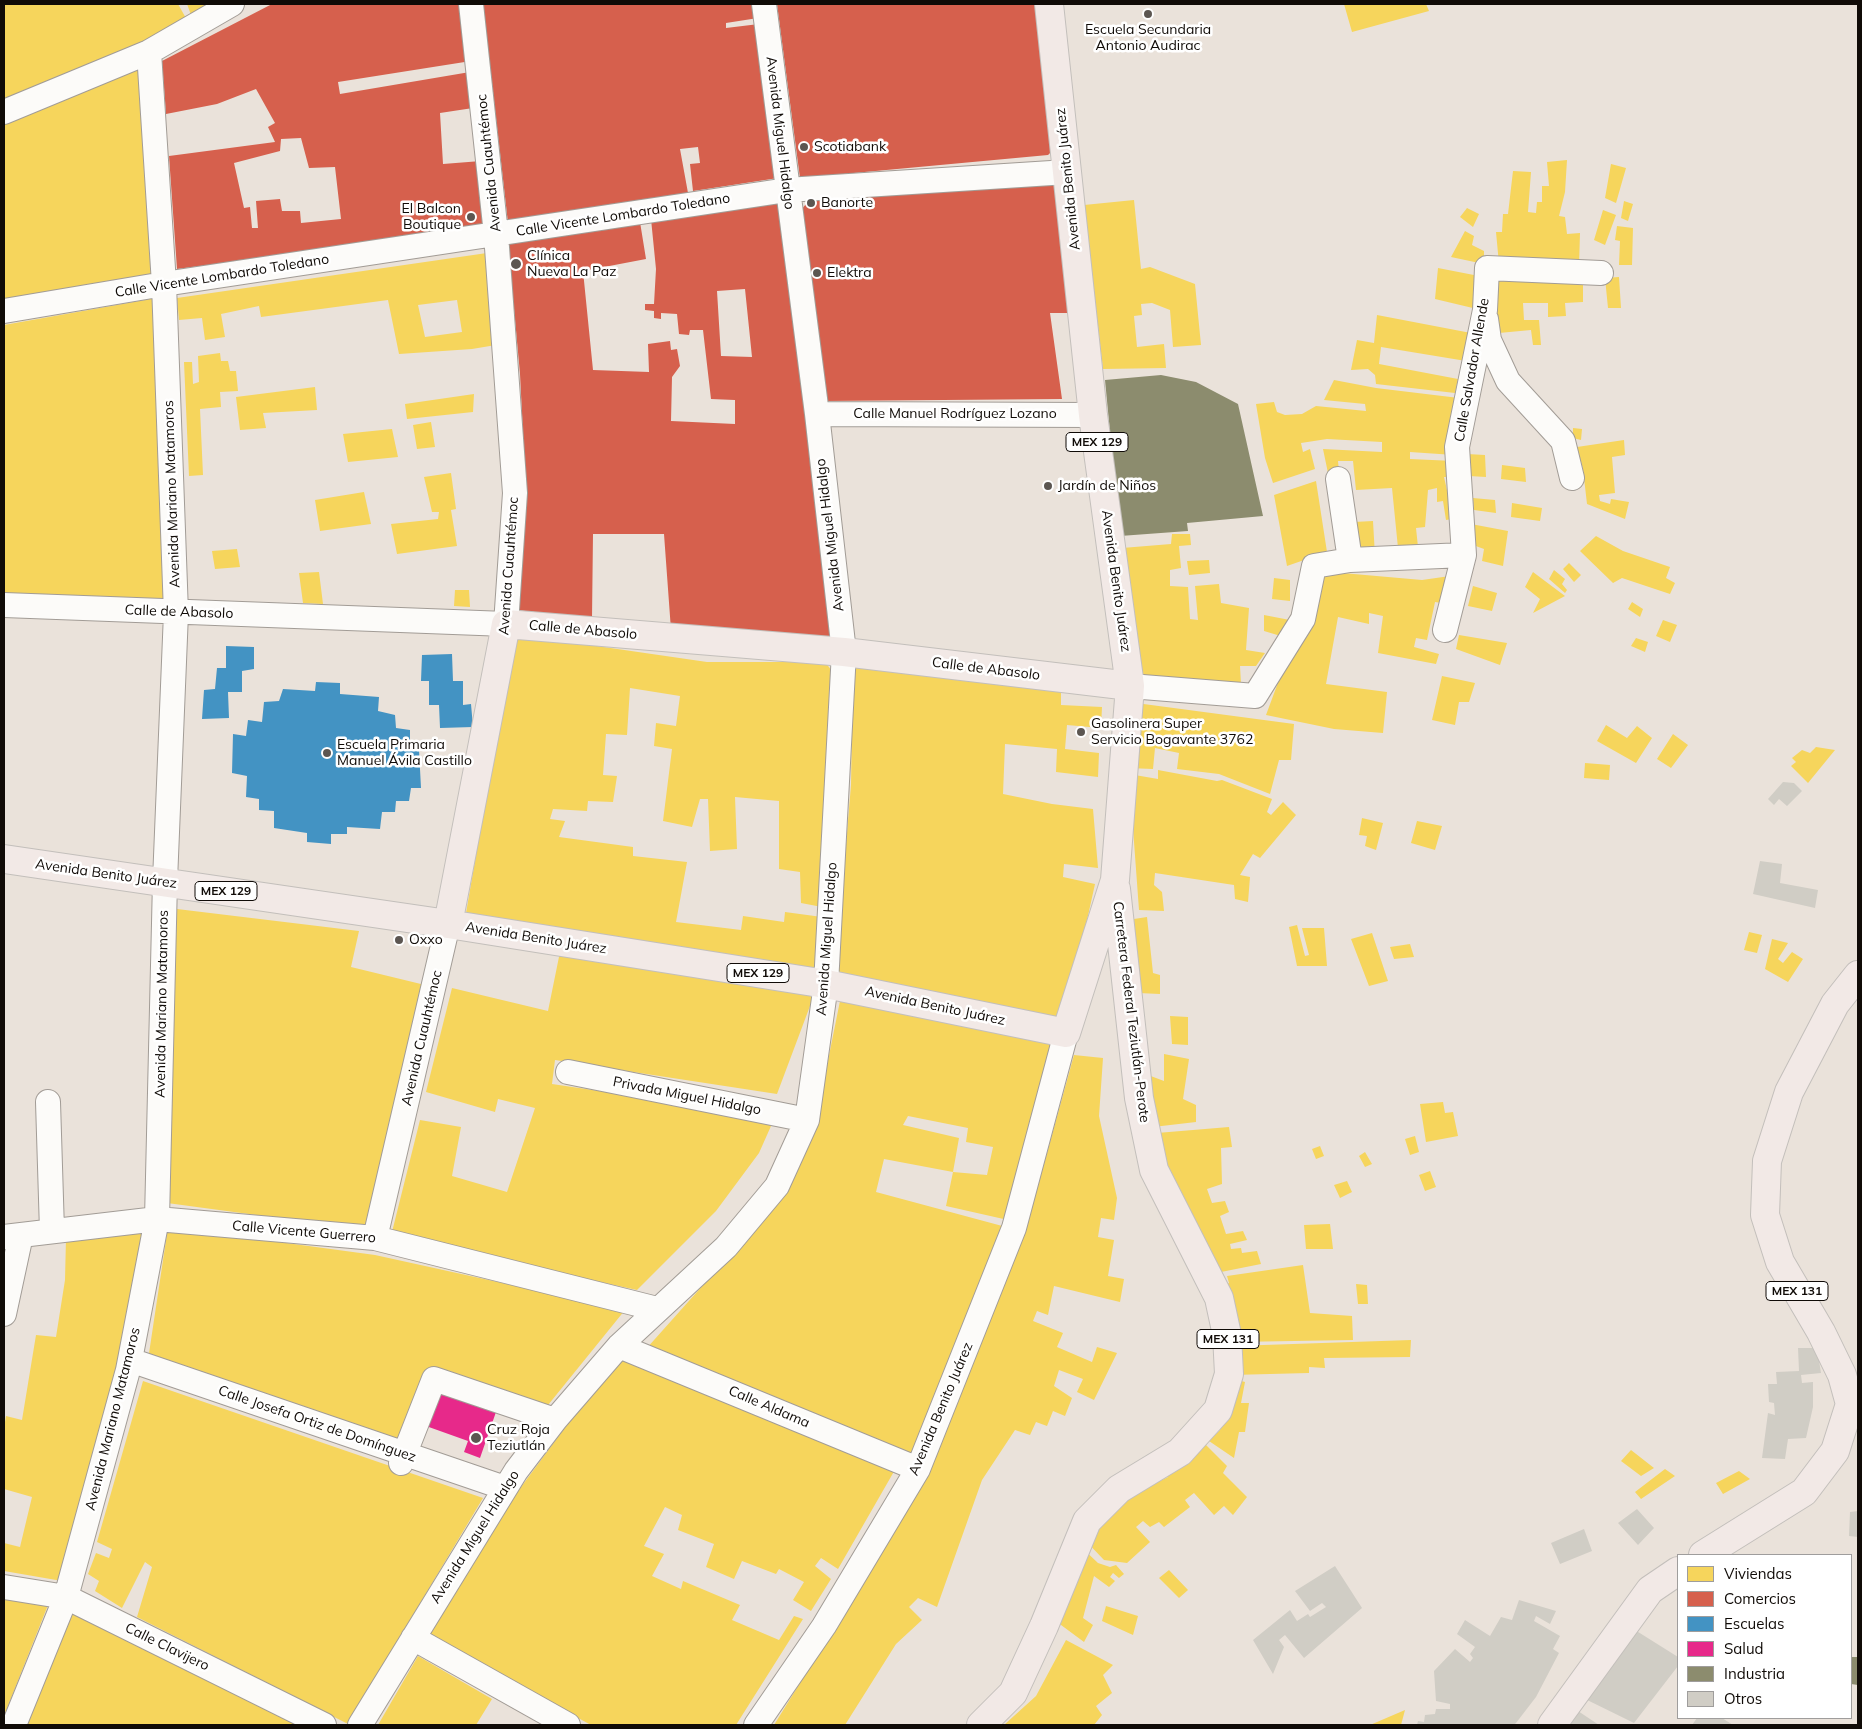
<!DOCTYPE html>
<html>
<head>
<meta charset="utf-8">
<style>
	body { margin:0 }
	#map { position:relative; width:1862px; height:1729px; overflow:hidden; background:#eae2da; font-family:Mulish,sans-serif }
	canvas { display:block }
	.frame { position:absolute; inset:0; border:5px solid #100b07; pointer-events:none }
	.legend { position:absolute; left:1677px; top:1554px; width:175px; height:165px; box-sizing:border-box; background:#fff; border:1px solid #9f9d9c; margin:0; padding:6px 9px; list-style:none; font-size:15px; color:#100b07 }
	.legend li { display:flex; align-items:center; gap:10px; height:25px }
	.legend b { width:25px; border:1px solid #9f9d9c }
</style>
</head>
<body>
<div id="map">
<canvas width="1862" height="1729"></canvas>
<div class="frame"></div>
<ul class="legend">
<li><b style="height:14px;background:#f6d55c"></b>Viviendas</li>
<li><b style="height:14px;background:#d6604d"></b>Comercios</li>
<li><b style="height:14px;background:#4393c3"></b>Escuelas</li>
<li><b style="height:14px;background:#e7298a"></b>Salud</li>
<li><b style="height:14px;background:#8c8c6e"></b>Industria</li>
<li><b style="height:14px;background:#d0cdc5"></b>Otros</li>
</ul>
</div>
<script>
const ctx = document.querySelector('canvas').getContext('2d');
ctx.lineJoin = 'round';
function fill(path, color) {
  ctx.fillStyle = color;
  ctx.fill(path, 'evenodd');
}
function trace(path, color, width, dash) {
  ctx.strokeStyle = color;
  ctx.lineWidth = width;
  ctx.lineCap = dash ? 'butt' : 'round';
  ctx.setLineDash(dash || []);
  ctx.stroke(path);
}
function label(font, color, halo, rows, align = 'center') {
  ctx.font = font + ' Mulish,sans-serif';
  ctx.lineWidth = 5;
  ctx.setLineDash([]);
  ctx.textBaseline = 'middle';
  ctx.strokeStyle = halo;
  ctx.fillStyle = color;
  for (const [text, x, y, turn = 0] of rows) {
    ctx.save();
    ctx.translate(x, y);
    ctx.rotate((+turn || 0) * Math.PI / 180);
    ctx.textAlign = isNaN(turn) ? turn : align;
    if (halo) ctx.strokeText(text, 0, 0);
    ctx.fillText(text, 0, 0);
    ctx.restore();
  }
}
fill(new Path2D(`
	M4 4H178L187 20 136 46 4 100Z
	M187 4H214L191 15Z
	M1344 4H1426L1429 11 1352 32Z
	M137 67 144 87 157 276 4 303V124Z
	M1567 160 1565 192 1559 216 1565 217 1567 234 1580 233 1579 266 1499 264 1496 232H1502L1503 214H1508L1513 171 1531 172 1528 212 1536 213 1537 202H1542V186H1549L1547 162Z
	M1611 164 1626 168 1616 203 1605 198Z
	M1134 200 1141 269 1150 267 1195 284 1201 345 1173 347 1170 310 1152 303 1141 304 1142 315 1134 316 1137 347 1164 344 1166 368 1103 369 1084 205Z
	M1624 201 1633 204 1628 221 1621 218Z
	M1467 208 1479 214 1473 227 1460 217Z
	M1603 210 1616 215 1605 245 1594 240Z
	M1617 226 1633 228 1632 265H1619L1620 241 1615 240Z
	M1465 231 1474 236 1472 245 1484 251V264L1451 257Z
	M487 253 496 345 472 349 399 354 388 300 261 317 259 306 221 314 225 337 205 340 202 318 179 320 177 298ZM457 300 462 332 425 337 418 305Z
	M1438 268 1479 276 1477 309 1435 299Z
	M1583 275V302L1565 303 1566 316 1548 317V303H1523L1524 320H1539L1541 345H1533L1531 330 1499 333 1492 313V277Z
	M1619 277 1621 308H1608L1605 278Z
	M156 298 167 607 4 603V325Z
	M1377 315 1471 333 1466 361 1381 347 1379 364 1458 379 1455 393 1376 384 1375 375 1368 369 1351 370 1357 340 1374 343Z
	M220 353 221 361H228L230 371H236L238 391 220 392 221 407 200 409 203 475 189 476 184 362H192L193 384 199 382 198 356Z
	M1334 380 1376 388 1459 398 1454 455 1410 452V459L1454 461 1457 477H1444L1449 499 1459 518 1446 520 1443 501 1437 502V488L1428 490 1425 527 1416 528 1418 547 1398 548 1392 488 1356 490 1353 461H1338L1339 472 1328 473 1323 449 1382 452V442L1327 439 1301 443 1303 452 1310 449 1315 469 1273 483 1265 458 1256 404 1274 402 1277 412 1285 415 1302 414 1316 406 1366 411 1365 404 1324 400Z
	M315 387 317 410 263 413 266 428 240 430 236 397Z
	M474 394 473 412 407 419 405 404Z
	M431 422 435 447 417 449 413 425Z
	M1573 428 1582 429 1581 440 1573 438Z
	M392 429 398 457 348 462 343 434Z
	M1624 440 1625 455 1612 457 1615 493 1599 495 1600 501 1610 504 1611 499 1629 502 1625 519 1587 504 1583 469 1577 447Z
	M1467 454 1485 455 1486 477 1469 476Z
	M1502 465 1525 468 1526 482 1501 479Z
	M451 473 456 509 451 510 457 546 397 554 391 524 438 519 439 512H432L424 477Z
	M1316 481 1327 552 1287 566 1274 495Z
	M364 492 371 524 320 531 315 500Z
	M1473 498 1495 500 1496 513 1474 510Z
	M1512 503 1542 508 1540 521 1511 517Z
	M1373 521 1375 556 1357 557 1354 522Z
	M1471 524 1508 531 1503 566 1482 561 1484 549 1473 545Z
	M1172 534H1190L1191 545 1179 546 1181 568 1170 570V586L1188 587 1190 619 1198 620 1195 586 1219 584 1221 603 1249 608 1246 650 1265 653 1256 666H1240L1241 684 1212 680 1211 689 1132 684 1122 548 1171 544Z
	M1596 536 1623 551 1670 567 1666 578 1675 583 1670 594 1622 578 1613 583 1580 551Z
	M237 549 240 567 215 569 212 551Z
	M1209 560 1210 573 1189 575 1187 561Z
	M1569 563 1581 575 1574 582 1563 569Z
	M1554 570 1565 579 1562 584 1567 590 1565 593 1549 579Z
	M319 572 323 604 303 603 299 573Z
	M1331 572 1422 580 1450 576 1442 603 1435 602 1427 640 1416 638 1414 647 1439 654 1436 664 1378 653 1383 616 1369 613V624L1338 617 1326 684 1387 692 1383 733 1334 729 1266 715 1289 653 1301 638 1307 637 1310 623H1314L1324 577Z
	M1533 572 1565 596 1533 613 1540 599 1525 587Z
	M1274 578 1290 580V601L1272 599Z
	M1473 586 1497 593 1492 611 1468 606Z
	M455 590H469L470 607 454 606Z
	M1632 602 1643 609 1640 617 1628 609Z
	M1264 615 1295 621 1284 637 1264 631Z
	M1663 620 1677 625 1670 642 1656 636Z
	M514 634 707 662H825L832 671 822 907 801 903 800 872 779 869V801L735 797 737 849 710 851 708 799H700L692 827 663 821 672 749 654 746 656 723 676 726 680 696 630 688 627 735 606 734 603 775 617 776 613 802 588 801 587 811 553 809 550 819 565 821 559 837 633 847V856L687 862 676 922 741 930 743 916 784 922 785 912 822 917 820 973 466 913Z
	M1459 635 1507 643 1500 665 1456 649Z
	M1636 638 1648 642 1645 652 1631 646Z
	M853 667 1061 686V705L1102 707 1101 728 1067 725 1065 749 1099 753 1098 777 1056 772 1057 749 1005 744 1003 794 1052 804 1093 809 1098 868 1064 864 1063 877 1095 884 1067 1011 1051 1020 835 976 851 785Z
	M1442 676 1475 683 1469 702H1459L1455 725 1432 720Z
	M1136 703 1294 724 1291 760H1279L1270 794 1219 774 1177 769 1179 753 1155 748 1153 769 1128 768Z
	M1606 725 1627 738 1637 726 1652 738 1636 763 1597 741Z
	M1673 734 1688 745 1671 768 1657 759Z
	M1816 747 1835 750 1808 783 1791 766 1796 762 1792 758 1802 750 1810 753Z
	M1585 763 1610 765 1609 780 1584 778Z
	M1158 770 1217 781 1222 780 1272 799 1267 812 1271 815 1283 802 1296 815 1260 858 1253 854 1240 875 1250 877 1248 902 1235 899 1234 885 1155 873 1154 885 1162 892 1164 911 1139 910 1129 774 1158 779Z
	M1362 818 1383 823 1376 850 1365 846 1367 836 1359 835Z
	M1417 821 1442 826 1435 850 1411 843Z
	M177 909 359 931 351 967 425 985 368 1230 167 1203Z
	M1147 917 1153 973 1160 975V994L1138 993 1134 919Z
	M1297 925 1305 956 1309 955 1302 928H1324L1327 966H1297L1289 927Z
	M1749 932 1762 935 1757 953 1744 950Z
	M1372 933 1388 981 1369 986 1351 939Z
	M1772 939 1788 943 1778 959 1783 963 1792 952 1803 959 1788 982 1765 969Z
	M1410 944 1414 957 1394 959 1390 947Z
	M561 947 816 990 777 1094 555 1060 552 1084 775 1117 759 1153 716 1211 637 1290 391 1236 420 1120 461 1127 452 1176 507 1192 535 1108 498 1099 495 1112 426 1092 452 988 548 1011Z
	M841 996 1061 1041 1008 1220 946 1206 953 1172 987 1175 993 1147 966 1142 968 1128 908 1116 903 1125 959 1138 953 1172 884 1159 876 1192 1006 1227 916 1463 646 1349 713 1274 818 1110Z
	M1170 1016 1188 1017V1045L1172 1044Z
	M1164 1054 1189 1059 1183 1099 1196 1105V1122L1153 1127 1148 1075 1164 1081Z
	M1074 1055 1103 1058 1099 1116 1117 1198 1114 1220 1101 1218 1098 1237 1114 1240 1108 1276 1124 1279 1120 1302 1054 1286 1048 1315 1037 1311 1033 1321 1063 1333 1057 1347 1092 1362 1097 1347 1117 1353 1094 1400 1077 1392 1083 1379 1059 1370 1054 1386 1072 1398 1065 1416 1053 1411 1047 1426 1036 1422 1030 1435 1015 1430 982 1480 937 1607 918 1598 909 1607 922 1620 896 1644 845 1725H774L847 1607 928 1471 1025 1233Z
	M1443 1102 1445 1113 1453 1112 1458 1136 1426 1142 1420 1104Z
	M1229 1127 1232 1147 1221 1148 1222 1184 1207 1189 1212 1203 1225 1201 1229 1212 1220 1216 1226 1234 1243 1231 1247 1240 1230 1244 1231 1249 1241 1248 1242 1253 1257 1251 1261 1264 1216 1273 1165 1173 1157 1133Z
	M1415 1136 1419 1152 1410 1155 1405 1139Z
	M1320 1146 1324 1156 1316 1159 1312 1149Z
	M1365 1152 1372 1164 1365 1167 1359 1156Z
	M1430 1171 1436 1187 1425 1191 1419 1175Z
	M1347 1181 1352 1192 1340 1198 1334 1185Z
	M1330 1224 1333 1249H1306L1304 1225Z
	M168 1227 375 1255 625 1310 544 1410 427 1374 399 1447 148 1360Z
	M143 1231 119 1375 62 1581 4 1571V1543L20 1547 32 1497 4 1489V1428L6 1416 22 1420 36 1335 56 1337 65 1280 66 1238Z
	M1303 1265 1310 1313 1352 1316 1353 1340 1235 1342 1219 1286 1229 1283 1227 1276Z
	M1356 1284 1367 1285 1368 1304H1358Z
	M1411 1340 1410 1357 1324 1358 1325 1368 1309 1367V1373L1231 1375 1234 1346Z
	M618 1356 896 1468 838 1569 821 1558 815 1566 831 1579 811 1611 793 1600 804 1582 779 1569 776 1574 742 1561 734 1579 706 1567 714 1544 678 1530 682 1515 665 1507 644 1546 664 1554 652 1576 681 1589 683 1581 740 1605 732 1620 779 1640 794 1616 803 1619 736 1725H591L426 1635 504 1510Z
	M1231 1378 1245 1382 1241 1403H1249L1245 1432H1239L1234 1458 1209 1441 1220 1430Z
	M143 1381 483 1498 348 1724 137 1617 152 1567 145 1562 122 1608 95 1591 99 1581 88 1574 96 1553 109 1558 112 1549 97 1542Z
	M1203 1442 1227 1466 1223 1473 1247 1497 1233 1515 1224 1506 1214 1515 1194 1493 1185 1500 1190 1507 1164 1527 1159 1522 1150 1527 1143 1521 1136 1527 1150 1542 1127 1563 1104 1560 1082 1537 1150 1478 1156 1483 1168 1477 1162 1470Z
	M1631 1450 1654 1468 1641 1476 1621 1461Z
	M1665 1469 1675 1476 1641 1499 1635 1492Z
	M1739 1471 1750 1479 1723 1494 1716 1483Z
	M1079 1545 1098 1563 1110 1567 1116 1565 1124 1574 1119 1578 1113 1573 1110 1577 1115 1581 1109 1587 1094 1576 1083 1618 1093 1625 1084 1642 1057 1622Z
	M1169 1570 1188 1590 1179 1598 1159 1578Z
	M4 1596 48 1605 4 1716Z
	M1106 1606 1138 1616 1133 1635 1102 1621Z
	M69 1611 304 1725H25Z
	M1066 1640 1113 1665 1103 1675 1112 1693 1096 1706 1102 1715 1094 1725H1004L1036 1696Z
	M418 1656 492 1699 476 1725H378Z
	M1405 1710 1401 1725H1370Z`), '#f6d55c');
fill(new Path2D(`
	M272 4H462L471 61 338 82 340 94 470 72 473 108 440 113 443 164 481 161 486 221 479 230 177 269 169 156 275 142 268 127 275 123 256 89 217 104 166 114 162 61ZM301 138 309 168 335 167 341 219 301 223 300 211H282L280 199 256 201 258 228H252L250 207 244 208 234 163 280 151 281 139Z
	M483 4H756L758 18 726 23V28L759 24 778 178 693 191 690 164 700 163 698 147 680 149 688 193 508 223Z
	M777 4H1042L1055 148 1048 155 800 178Z
	M1057 178 1075 313H1050L1062 399 824 401 801 210 811 198Z
	M778 200 835 643 671 630 664 534H593L592 618 516 610 526 493 520 374 508 243 640 222 646 259 583 271 593 370 649 372 648 344 670 341 671 350 677 349 680 366 672 377 671 421 735 424V400L711 399 703 330H690L689 335 679 334 677 314 661 313V319L654 318V311L645 310V304H654L656 269 651 219ZM745 289 752 357 721 356 717 291Z`), '#d6604d');
fill(new Path2D(`
	M226 646 254 647V669L242 671V692H228L229 718 202 719 204 690 215 689 217 668H226Z
	M452 654 453 681H463V705L471 704 473 727 440 728 439 705H429V681H421L422 655Z
	M316 682 340 683V694L379 697 378 711 395 715 396 728 410 730V748L419 750 421 788H411L409 801H396L395 812H382L380 829 347 827V834H331V844L307 842V833L274 828V811L259 810V799L246 797 247 776 232 773 233 734 246 736 248 720 262 722 264 702 279 701 283 689 315 691Z`), '#4393c3');
fill(new Path2D(`
	M438 1392 496 1412 480 1458 464 1452 468 1441 426 1426Z`), '#e7298a');
fill(new Path2D(`
	M1161 375 1196 382 1238 404 1263 516 1187 523 1188 531 1120 536 1105 380Z
	M1851 1657H1858V1685L1851 1684Z`), '#8c8c6e');
fill(new Path2D(`
	M1783 782 1794 783 1802 791 1787 806 1779 799 1774 805 1768 799Z
	M1760 861 1782 864 1780 883 1818 890 1815 908 1753 894Z
	M1798 1348H1817L1821 1373 1801 1375 1802 1383 1813 1382V1407L1806 1438 1788 1439 1785 1459 1762 1458 1768 1413 1775 1415 1774 1403 1769 1402 1768 1384H1777L1776 1372 1799 1371Z
	M1637 1509 1654 1528 1638 1545 1618 1523Z
	M1858 1511V1537L1849 1536 1850 1512Z
	M1584 1529 1592 1551 1560 1564 1551 1543Z
	M1335 1566 1362 1608 1304 1658 1285 1635 1279 1640 1284 1647 1273 1674 1253 1640 1290 1610 1297 1621 1308 1614 1310 1617 1326 1607 1322 1603 1310 1611 1295 1591Z
	M1519 1600 1556 1611 1550 1624 1536 1616 1534 1621 1560 1636 1553 1649 1559 1653 1536 1697 1516 1723 1514 1725H1417L1418 1721 1424 1722 1425 1715 1435 1714 1436 1709H1450V1704L1436 1701 1434 1671 1455 1649 1470 1662 1473 1658 1470 1654 1475 1647 1457 1634 1465 1620 1490 1636 1501 1617 1512 1620Z
	M1627 1625 1678 1657V1666L1634 1723 1579 1696Z
	M1572 1707 1599 1725H1558Z
	M1697 1718H1722L1733 1725H1692Z`), '#d0cdc5');
const minor = new Path2D(`
	M4 112 149 52 232 4
	M4 311 164 284 787 190 1067 172
	M1486 319 1489 340 1508 381 1563 441 1572 478
	M817 414 1093 415
	M1338 479 1350 560
	M4 605 506 624 515 493 496 234 471 4
	M1445 630 1464 555 1457 447 1485 310 1487 268 1601 273
	M1130 686 1255 696 1303 619 1314 566 1350 560 1464 555
	M568 1072 807 1120
	M48 1102 52 1231
	M4 1237 157 1219 375 1238 657 1309
	M375 1238 448 924
	M4 1314 21 1235
	M619 1346 918 1469
	M130 1360 505 1488
	M401 1463 434 1379 555 1420
	M4 1587 66 1597 324 1725
	M413 1638 568 1725
	M14 1725 66 1597 128 1370 157 1219 165 881 176 613 164 284 149 52
	M360 1725 516 1471 555 1420 619 1346 726 1247 777 1186 807 1120 826 984 844 652 817 414 764 4
	M756 1725 824 1626 918 1469 1014 1228 1066 1033`);
const major = new Path2D(`
	M4 859 448 924 826 984 1066 1033 1115 880 1130 686 1093 415 1049 4
	M448 924 506 624 844 652 1130 686
	M1703 1555 1804 1492 1835 1451 1850 1404 1842 1375 1821 1332 1780 1262 1765 1215 1767 1161 1789 1092 1835 1004 1858 975
	M981 1725 1013 1693 1044 1626 1087 1521 1119 1489 1180 1452 1218 1410 1229 1374 1227 1335 1219 1298 1154 1170 1139 1098 1116 889
	M1552 1725 1650 1590 1678 1571`);
trace(minor, '#a29c96', 26);
trace(major, '#c3bfbb', 30);
trace(minor, '#fcfbf9', 24);
trace(major, '#f2e9e6', 28);
for (const [x, y, r, color] of [
	[1148,14,5,"#5c5651"],
	[804,147,5,"#5c5651"],
	[811,203,5,"#5c5651"],
	[471,217,5,"#5c5651"],
	[516,264,6,"#5c5651"],
	[817,273,5,"#5c5651"],
	[1048,486,5,"#5c5651"],
	[1081,732,5,"#5c5651"],
	[327,753,5,"#5c5651"],
	[399,940,5,"#5c5651"],
	[476,1438,6,"#5c5651"]
]) {
  const dot = new Path2D();
  dot.arc(x, y, r, 0, 2 * Math.PI);
  ctx.fillStyle = color;
  ctx.fill(dot);
  trace(dot, '#fff', 2);
}
for (const [x, y, w] of [
	[1097,442,62],
	[226,891,62],
	[758,973,62],
	[1797,1291,62],
	[1228,1339,62]
]) {
  const box = new Path2D();
  box.roundRect(x - w / 2, y - 9.5, w, 19, 4);
  ctx.fillStyle = '#fff';
  ctx.fill(box);
  trace(box, '#100b07', 1);
}
label('bold 12px', '#100b07', null, [
	["MEX 129",1097,442],
	["MEX 129",226,891],
	["MEX 129",758,973],
	["MEX 131",1797,1291],
	["MEX 131",1228,1339]
]);
label('14px', '#100b07', '#fff', [
	["Escuela Secundaria",1148,30,"center"],
	["Antonio Audirac",1148,46,"center"],
	["Scotiabank",814,147],
	["Banorte",821,203],
	["El Balcon",461,209,"right"],
	["Boutique",461,225,"right"],
	["Clínica",527,256],
	["Nueva La Paz",527,272],
	["Elektra",827,273],
	["Jardín de Niños",1058,486],
	["Gasolinera Super",1091,724],
	["Servicio Bogavante 3762",1091,740],
	["Escuela Primaria",337,745],
	["Manuel Ávila Castillo",337,761],
	["Oxxo",409,940],
	["Cruz Roja",487,1430],
	["Teziutlán",487,1446]
], 'left');
label('14px', '#100b07', '#fff', [
	["Avenida Miguel Hidalgo",780,133,83],
	["Avenida Cuauhtémoc",489,163,-96],
	["Avenida Benito Juárez",1068,179,-96],
	["Calle Vicente Lombardo Toledano",623,215,-9],
	["Calle Vicente Lombardo Toledano",222,276,-9],
	["Calle Salvador Allende",1472,370,-80],
	["Calle Manuel Rodríguez Lozano",955,414],
	["Avenida Mariano Matamoros",172,494,-92],
	["Avenida Miguel Hidalgo",830,535,-97],
	["Avenida Cuauhtémoc",509,566,-86],
	["Avenida Benito Juárez",1116,581,82],
	["Calle de Abasolo",179,612,2],
	["Calle de Abasolo",583,630,5],
	["Calle de Abasolo",986,669,7],
	["Avenida Benito Juárez",106,874,8],
	["Avenida Benito Juárez",536,938,9],
	["Avenida Miguel Hidalgo",827,939,-86],
	["Avenida Mariano Matamoros",162,1004,-89],
	["Avenida Benito Juárez",935,1006,12],
	["Carretera Federal Teziutlán-Perote",1131,1012,83],
	["Avenida Cuauhtémoc",422,1038,-77],
	["Privada Miguel Hidalgo",687,1096,11],
	["Calle Vicente Guerrero",304,1232,5],
	["Calle Aldama",769,1407,23],
	["Avenida Benito Juárez",941,1409,-67],
	["Avenida Mariano Matamoros",113,1419,-76],
	["Calle Josefa Ortiz de Domínguez",317,1424,19],
	["Avenida Miguel Hidalgo",475,1537,-58],
	["Calle Clavijero",167,1647,26]
]);
</script>
</body>
</html>
